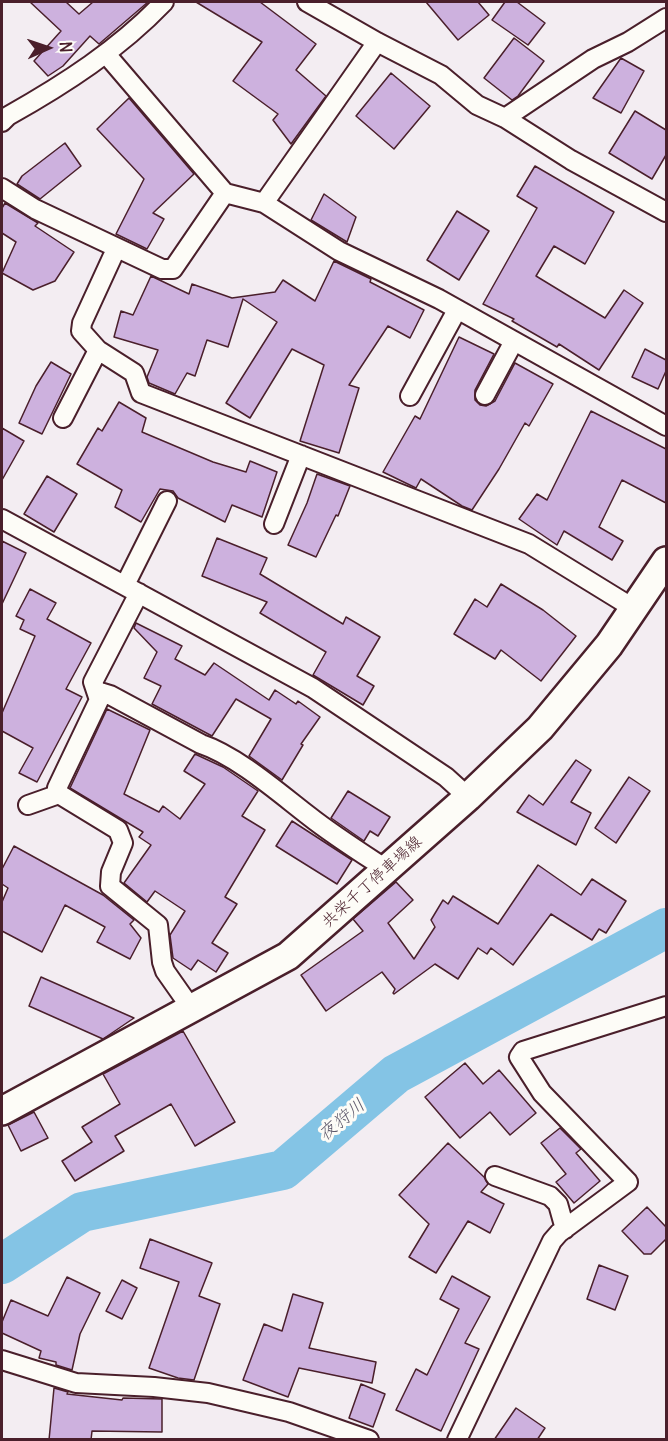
<!DOCTYPE html>
<html>
<head>
<meta charset="utf-8">
<style>
	body { margin:0 }
	#map { position:relative; width:668px; height:1441px; overflow:hidden; background:#f3edf2; font-family:Delius,sans-serif }
	canvas { display:block }
	.frame { position:absolute; inset:0; border:3px solid #4a1f2b; pointer-events:none }
	.north { position:absolute; left:18px; top:18px; width:60px; height:60px; -webkit-text-stroke:4px #fdfcf7; paint-order:stroke; rotate:87deg; font-size:16px; font-weight:700; line-height:24px; text-align:center; color:#4a1f2b }
	.north::after { content:''; display:block; margin:auto; width:21px; height:27px; background:#4a1f2b; clip-path:polygon(50% 0,100% 100%,50% 72%,0 100%) }
</style>
</head>
<body>
<div id="map">
<canvas width="668" height="1441"></canvas>
<div class="frame"></div>
<div class="north">N</div>
</div>
<script>
const ctx = document.querySelector('canvas').getContext('2d');
ctx.lineJoin = 'round';
function trace(path, color, width, dash) {
  ctx.strokeStyle = color;
  ctx.lineWidth = width;
  ctx.lineCap = dash ? 'butt' : 'round';
  ctx.setLineDash(dash || []);
  ctx.stroke(path);
}
function fill(path, color) {
  ctx.fillStyle = color;
  ctx.fill(path, 'evenodd');
}
function label(font, color, halo, rows, align = 'center') {
  ctx.font = font + ' Delius,"Klee One",sans-serif';
  ctx.lineWidth = 6;
  ctx.setLineDash([]);
  ctx.textBaseline = 'middle';
  ctx.strokeStyle = halo;
  ctx.fillStyle = color;
  for (const [text, x, y, turn = 0] of rows) {
    ctx.save();
    ctx.translate(x, y);
    ctx.rotate((+turn || 0) * Math.PI / 180);
    ctx.textAlign = isNaN(turn) ? turn : align;
    if (halo) ctx.strokeText(text, 0, 0);
    ctx.fillText(text, 0, 0);
    ctx.restore();
  }
}
trace(new Path2D(`
	M2 1264 82 1212 283 1170 396 1074 666 928`), '#84c4e5', 40);
const building = new Path2D(`
	M30 2H66L79 14 93 2H148L99 44 90 36 63 66 48 76 34 61 61 31Z
	M196 2H260L316 44 296 70 326 96 291 144 273 120 278 114 233 81 262 42Z
	M426 2H478L489 15 458 40Z
	M505 2H517L545 23 528 45 492 20Z
	M514 38 544 61 518 96 512 100 484 78Z
	M621 58 644 71 621 113 593 98Z
	M391 73 430 106 394 149 356 116Z
	M129 98 194 174 153 213 164 219 147 249 116 234 144 179 97 129Z
	M635 111 666 130V155L652 179 609 153Z
	M65 143 81 166 40 199 17 184 22 176Z
	M535 166 614 212 585 264 554 246 536 276 605 318 624 290 643 303 599 370 559 344 557 347 512 321 514 319 483 304 537 208 517 196Z
	M324 194 356 217 347 242 311 220Z
	M5 203 38 223 35 226 74 252 55 281 33 290 2 273 16 242 2 233V208Z
	M457 211 489 231 459 280 427 260Z
	M334 261 371 279 370 282 424 310 410 338 388 326 349 385 359 388 339 453 300 441 324 365 292 349 250 418 226 403 277 322 243 299 228 347 207 340 195 376 187 373 175 394 149 383 147 377 158 350 114 337 121 311 133 315 151 276 189 294 192 284 232 298 275 292 283 280 315 301Z
	M459 337 494 354 475 390V400L480 405 486 406 495 401 515 363 553 384 529 426 525 423 499 469 472 510 462 506 421 479 416 488 383 472 415 416 420 419Z
	M645 349 666 360V371L658 389 632 377Z
	M51 362 71 374 42 434 19 423 36 386Z
	M119 402 146 418 142 432 213 462 246 472 250 461 277 472 262 517 232 505 225 522 178 498 173 491 160 489 141 522 115 507 122 490 77 464 98 428 102 431Z
	M591 411 666 449V503L622 480 599 527 623 541 612 560 564 531 557 545 519 519 537 494 547 500Z
	M2 428 24 441 2 480Z
	M317 474 350 486 338 516 336 515 316 557 288 545 307 503Z
	M47 476 77 494 54 532 24 514Z
	M217 538 267 558 260 574 343 624 346 617 380 637 357 676 374 686 363 705 313 675 326 652 260 613 267 602 202 576Z
	M2 541 26 553 2 604Z
	M501 584 543 610 576 636 541 681 501 650 495 659 454 634 475 599 487 607Z
	M30 589 56 603 47 619 91 643 66 689 82 697 37 782 19 773 33 748 2 731V713L35 636 20 629 24 620 16 616Z
	M136 623 182 646 175 659 205 675 214 663 269 700 275 690 296 704 298 701 320 717 301 744 303 745 282 780 249 756 271 719 236 699 212 736 152 704 161 686 144 678 157 652 134 628Z
	M107 709 150 730 124 794 159 812 163 806 180 819 205 784 184 771 195 754 223 767 258 791 242 816 265 830 225 897 237 904 212 943 228 953 216 972 198 960 191 970 173 958 170 935 185 911 155 891 147 902 124 883 151 845 139 837 143 832 70 788Z
	M576 760 591 770 571 802 591 813 576 845 517 812 529 795 543 805Z
	M629 777 650 791 616 843 595 828Z
	M348 791 390 817 378 836 370 831 364 841 331 818Z
	M292 821 352 860 337 884 276 846Z
	M14 846 103 895 134 920 130 924 141 938 130 959 97 942 105 927 65 905 42 952 2 931V902L8 888 2 884V869Z
	M538 865 581 895 592 879 626 901 606 933 599 929 592 940 551 914 513 965 491 948 487 954 478 948 458 979 435 964 394 994 393 993 395 989 382 972 326 1011 301 975 363 931 353 919 396 882 413 900 388 923 414 959 435 927 431 920 443 900 448 904 453 896 498 924Z
	M41 977 134 1018 103 1039 29 1006Z
	M183 1031 235 1122 195 1146 171 1104 115 1136 124 1151 75 1181 62 1161 92 1142 82 1127 120 1104 103 1074Z
	M465 1063 483 1084 499 1070 536 1113 510 1135 490 1112 460 1138 425 1097Z
	M34 1112 48 1138 21 1151 8 1125Z
	M560 1128 581 1149 576 1153 600 1181 574 1203 556 1182 566 1174 541 1143Z
	M448 1143 484 1177 488 1184 481 1192 504 1204 490 1233 468 1221 436 1273 409 1257 429 1224 399 1195Z
	M647 1207 666 1227V1239L651 1254H644L622 1231Z
	M150 1239 212 1263 199 1296 220 1304 194 1380 178 1378 149 1368 179 1282 140 1268Z
	M599 1265 628 1276 615 1310 587 1299Z
	M452 1276 490 1297 465 1343 479 1349 441 1431 396 1410 416 1369 427 1375 459 1309 440 1299Z
	M67 1277 100 1293 80 1334 72 1370 56 1365V1362L39 1358 41 1351 2 1333V1322L11 1300 48 1316Z
	M122 1280 137 1288 122 1319 106 1311Z
	M293 1294 323 1303 309 1348 376 1362 372 1383 299 1368 288 1397 243 1380 264 1324 282 1331Z
	M361 1384 385 1394 373 1427 349 1418Z
	M54 1388 68 1392 67 1394 122 1400 123 1398 162 1399V1432L92 1431 91 1440H49Z
	M516 1408 545 1428 537 1440H494Z`);
fill(building, '#cdb1de');
trace(building, '#4a1f2b', 1.5);
const street = new Path2D(`
	M307 2 377 42 441 75 477 105 505 118 571 160 666 212
	M106 54 225 193 264 203 339 251 439 299 666 426
	M505 118 593 59 628 42 666 18
	M2 122 8 116C65 84 119 49 164 2
	M2 188 35 209 162 269H173L225 193
	M264 203 377 42
	M116 249 82 323 81 331 98 350 134 373 141 393 529 544 633 608
	M485 395 514 341
	M410 396 457 310
	M63 418 98 350
	M2 519 313 688 446 777 468 797
	M274 524 301 455
	M125 585 167 501
	M139 593 93 682 99 700 57 788 59 794 118 830 123 843 111 872 110 886 158 925 162 962 165 971 191 1008
	M97 691 110 695 201 744C237 756 279 793 309 816 333 835 360 852 386 869
	M28 805 59 794
	M495 1176 550 1196 558 1204 565 1229
	M2 1360 76 1383 154 1387 208 1393 289 1412 369 1440
	M457 1440 552 1241 559 1233 628 1182 542 1093 519 1057 523 1051 666 1006`);
const secondary = new Path2D(`
	M2 1111 288 956 468 797 540 728 609 645 666 561`);
trace(street, '#4a1f2b', 22);
trace(secondary, '#4a1f2b', 32);
trace(street, '#fdfcf7', 18);
trace(secondary, '#fdfcf7', 27);
label('16px', '#4a1f2b', '#fdfcf7', [
	["共栄千丁停車場線",372,882,-42]
]);
label('italic 18px', '#5e596c', '#fdfcf7', [
	["夜狩川",342,1120,-40]
]);
</script>
</body>
</html>
